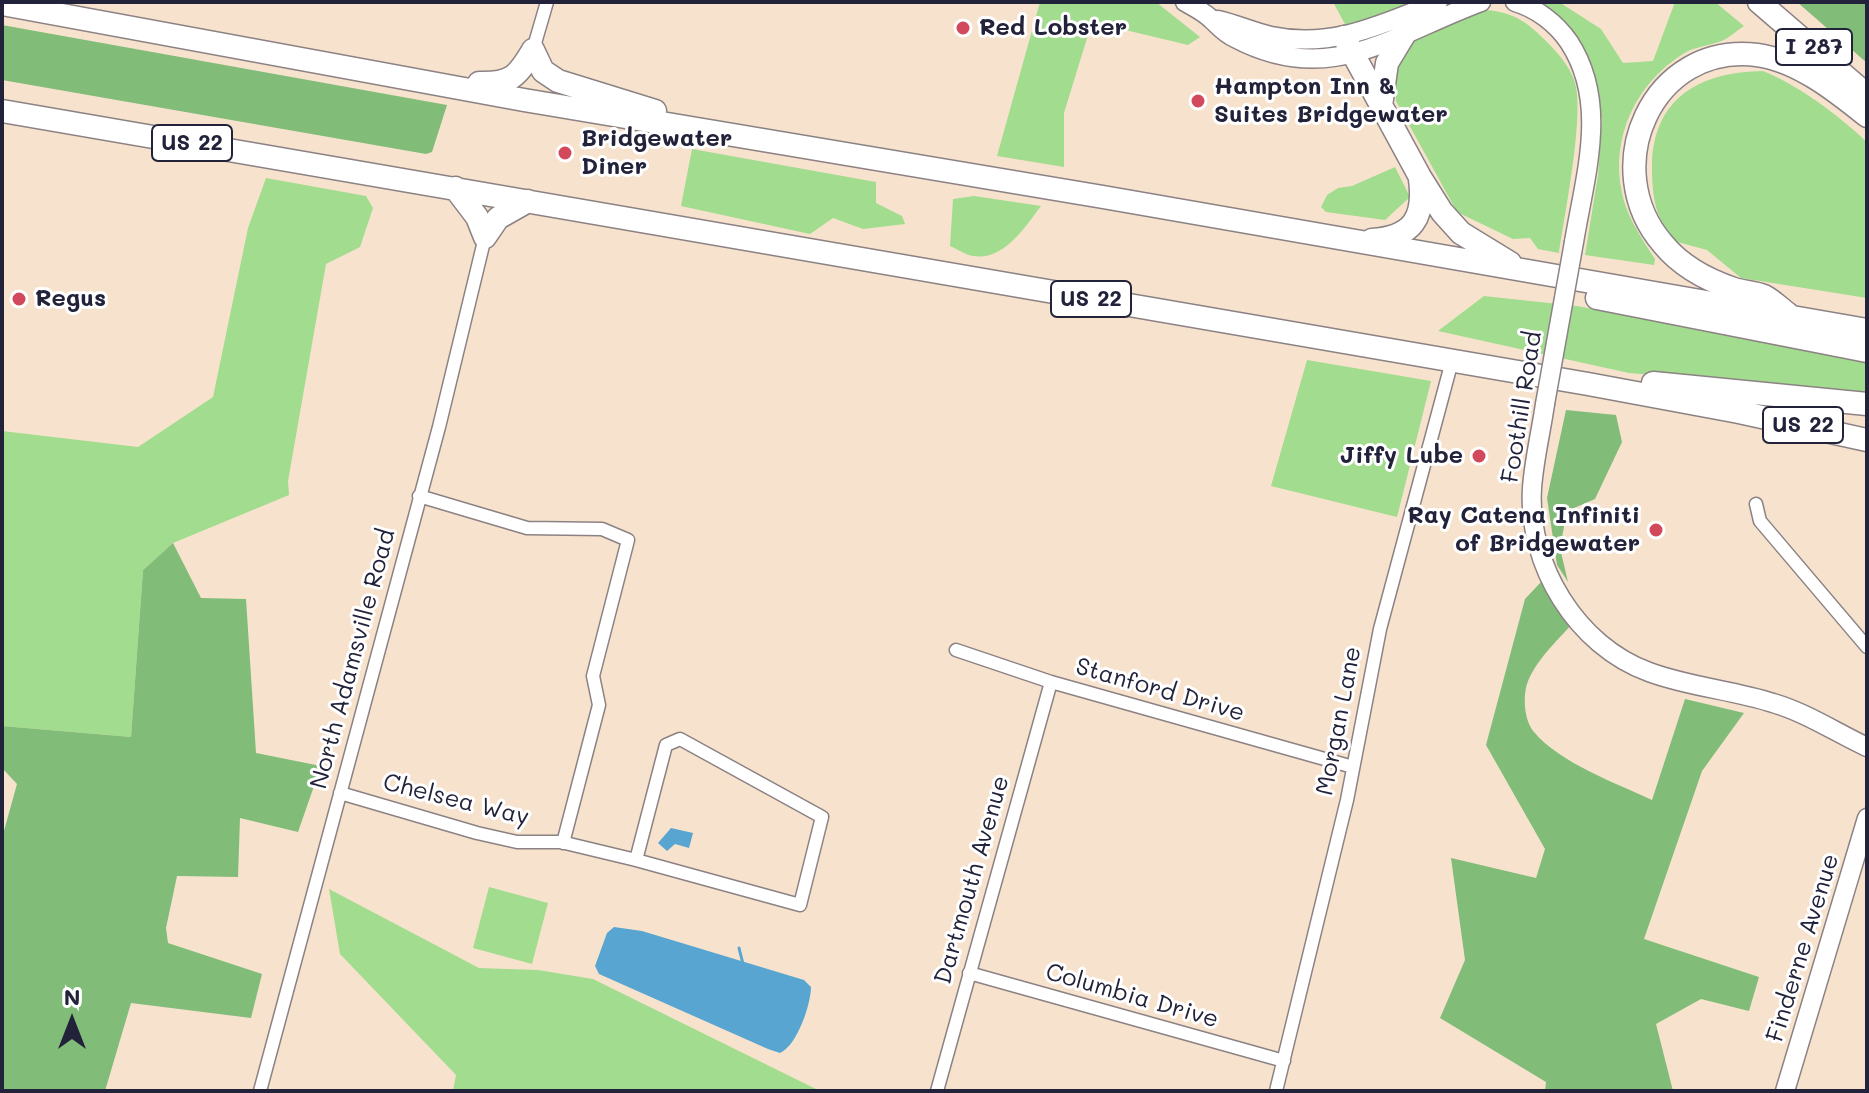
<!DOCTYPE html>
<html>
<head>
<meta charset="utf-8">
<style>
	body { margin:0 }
	#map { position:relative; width:1869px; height:1093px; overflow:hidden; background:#f7e3cd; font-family:Mali,sans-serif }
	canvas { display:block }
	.frame { position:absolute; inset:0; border:4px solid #22223b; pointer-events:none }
	.north { position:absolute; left:32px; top:981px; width:80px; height:80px; -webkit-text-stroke:6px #fff; paint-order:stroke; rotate:0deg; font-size:22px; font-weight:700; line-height:32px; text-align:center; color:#22223b }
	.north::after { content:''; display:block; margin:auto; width:28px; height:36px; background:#22223b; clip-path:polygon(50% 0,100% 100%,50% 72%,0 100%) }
</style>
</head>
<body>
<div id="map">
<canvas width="1869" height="1093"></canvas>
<div class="frame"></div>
<div class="north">N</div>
</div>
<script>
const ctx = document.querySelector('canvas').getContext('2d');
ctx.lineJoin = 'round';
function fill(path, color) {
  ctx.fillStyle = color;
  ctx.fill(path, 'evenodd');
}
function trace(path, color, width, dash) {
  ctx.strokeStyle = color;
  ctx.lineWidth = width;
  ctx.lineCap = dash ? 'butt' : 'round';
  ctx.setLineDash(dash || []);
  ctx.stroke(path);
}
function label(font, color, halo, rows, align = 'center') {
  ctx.font = font + ' Mali,sans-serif';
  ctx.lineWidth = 6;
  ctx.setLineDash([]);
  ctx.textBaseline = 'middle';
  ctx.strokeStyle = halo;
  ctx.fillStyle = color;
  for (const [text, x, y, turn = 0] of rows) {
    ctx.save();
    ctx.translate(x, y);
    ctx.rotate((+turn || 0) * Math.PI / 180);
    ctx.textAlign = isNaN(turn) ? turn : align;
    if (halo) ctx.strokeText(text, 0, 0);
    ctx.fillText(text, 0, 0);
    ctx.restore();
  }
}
fill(new Path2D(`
	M1040 2H1156L1200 37 1188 45 1092 22 1064 113V167L997 156Z
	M1333 2H1421L1346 26Z
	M1539 2H1559L1601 29 1623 63 1653 61 1675 2H1715L1744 26C1738 30 1731 36 1724 40 1711 46 1695 46 1683 54 1636 83 1610 138 1622 193 1627 217 1642 239 1655 259L1654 265 1585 255 1598 175 1602 120 1585 50 1560 19Z
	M1474 9C1508 11 1521 16 1545 40 1556 51 1569 65 1574 80 1586 110 1564 217 1559 253L1538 249 1530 238 1513 239 1457 212 1396 101 1395 78 1401 55 1414 37Z
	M1763 71C1800 86 1838 115 1867 142V298L1741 278 1707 250 1674 241C1671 233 1665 228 1661 220 1653 205 1652 183 1652 166 1653 97 1701 72 1763 71Z
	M692 149 876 182V203L902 216 905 224 863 229 833 218 810 234 681 206Z
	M1395 167 1410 197 1385 220 1326 212 1321 207 1327 195 1338 188 1352 186Z
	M266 178 366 196 373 208 360 247 326 264 288 481 289 495 173 543 143 570 131 737 2 726V431L138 447 213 397 248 228Z
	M974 196 1041 206C1025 227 1004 261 973 256 966 255 957 249 950 246L953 199Z
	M1484 296 1577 306 1867 361V393L1629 373 1438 331Z
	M1307 360 1431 381 1397 517 1271 486Z
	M489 887 548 903 532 964 473 948Z
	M329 889 479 968 538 970 593 979 820 1091H453L456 1075 340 954Z`), '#a2dc8e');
fill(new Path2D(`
	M1797 2H1867V63Z
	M2 25 447 105 432 152 426 154 2 80Z
	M1566 410 1616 415 1622 442 1595 499 1567 511 1560 548 1568 582 1557 565 1547 498Z
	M173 543 201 598 246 599 256 753 321 766 298 832 240 818 238 877 177 876 166 928 168 943 262 974 251 1018 131 1003 105 1091H2V838L17 784 2 768V726L131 737 143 570Z
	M1541 582 1572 624C1557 641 1535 661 1527 684 1523 697 1524 720 1534 732 1560 763 1616 783 1652 800L1685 699 1744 713 1702 771 1644 939 1759 977 1749 1011 1701 999 1656 1024 1673 1091H1545L1546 1082 1440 1018 1465 960 1451 858 1536 878 1545 849 1486 745 1525 599Z`), '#81bc79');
fill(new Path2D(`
	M671 828 693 833 689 848 675 844 667 851 658 843Z
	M614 927 642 931 804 980 811 987C811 1004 797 1046 780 1053L768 1049 599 974 595 966 607 933Z`), '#57a5d0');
trace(new Path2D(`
	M739 948 743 964`), '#57a5d0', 3);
const street = new Path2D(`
	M533 50 547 2
	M419 496 527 528 602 529 628 540 593 676 599 705 563 843
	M1756 504 1760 521 1867 647
	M956 650 1051 682 1353 767
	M680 739 822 817 800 905 636 860 666 745Z
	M340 793 477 833 517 842H561L636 860
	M969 973 1284 1061
	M260 1091 439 427 485 237
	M937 1091 1051 682
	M1276 1091 1347 800 1380 629 1452 361`);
const secondary = new Path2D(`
	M1185 2C1194 7 1204 12 1211 19 1220 27 1224 33 1235 38 1331 89 1395 33 1481 2
	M1515 2C1536 8 1556 23 1569 42 1609 103 1585 175 1574 242
	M1218 20C1236 24 1253 32 1271 36 1332 49 1383 24 1438 2
	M1545 404C1541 432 1534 460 1532 488 1527 565 1577 646 1649 672 1689 687 1733 690 1773 703 1807 713 1835 732 1867 747
	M1785 1091 1867 818`);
const highway = new Path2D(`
	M1759 2 1867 95
	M2 4 524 100 1103 197 1867 330
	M1344 37 1420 177 1442 212 1461 233 1510 263
	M533 50 543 71 558 81 655 111
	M479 83C511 84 517 77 533 50
	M1381 106 1387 63 1404 35
	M2 111 1588 384 1739 412 1867 440
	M455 188 477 217 485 237
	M485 237 498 218 528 201
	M1372 240C1413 237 1425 218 1420 179
	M1597 298 1867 351
	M1788 314C1780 308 1772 300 1764 296 1755 292 1743 292 1734 289 1707 280 1681 266 1663 244 1597 168 1652 42 1757 55 1797 60 1836 91 1867 116
	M1653 383 1867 404`);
trace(street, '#8c8284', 15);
trace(secondary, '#8c8284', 21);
trace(highway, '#8c8284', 25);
trace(street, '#fff', 12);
trace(secondary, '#fff', 18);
trace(highway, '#fff', 22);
const secondaryBridge = new Path2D(`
	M1545 404 1574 242`);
trace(secondaryBridge, '#8c8284', 21, []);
trace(secondaryBridge, '#fff', 18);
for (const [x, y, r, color] of [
	[963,28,8,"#d1495b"],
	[1198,101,8,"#d1495b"],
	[565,153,8,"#d1495b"],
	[19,299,8,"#d1495b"],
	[1479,456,8,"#d1495b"],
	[1656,530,8,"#d1495b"]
]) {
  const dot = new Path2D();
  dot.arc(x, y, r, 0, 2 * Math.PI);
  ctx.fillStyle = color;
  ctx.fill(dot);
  trace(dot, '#fff', 3);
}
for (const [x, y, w] of [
	[1814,47,76],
	[192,143,80],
	[1091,299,80],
	[1803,425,80]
]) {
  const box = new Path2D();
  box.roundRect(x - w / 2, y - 18, w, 36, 6);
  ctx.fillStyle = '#fff';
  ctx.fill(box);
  trace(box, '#22223b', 2);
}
label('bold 22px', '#22223b', null, [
	["I 287",1814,47],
	["US 22",192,143],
	["US 22",1091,299],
	["US 22",1803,425]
]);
label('bold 24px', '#22223b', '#fff', [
	["Red Lobster",979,28],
	["Hampton Inn &",1214,87],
	["Suites Bridgewater",1214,115],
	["Bridgewater",581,139],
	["Diner",581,167],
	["Regus",35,299],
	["Jiffy Lube",1463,456,"right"],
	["Ray Catena Infiniti",1640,516,"right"],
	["of Bridgewater",1640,544,"right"]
], 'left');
label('24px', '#22223b', '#fff', [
	["Foothill Road",1522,407,-81],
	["North Adamsville Road",353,659,-75],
	["Stanford Drive",1160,690,16],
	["Morgan Lane",1339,721,-79],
	["Chelsea Way",456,800,14],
	["Dartmouth Avenue",972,880,-74],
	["Finderne Avenue",1803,948,-73],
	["Columbia Drive",1132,996,16]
]);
</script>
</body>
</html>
